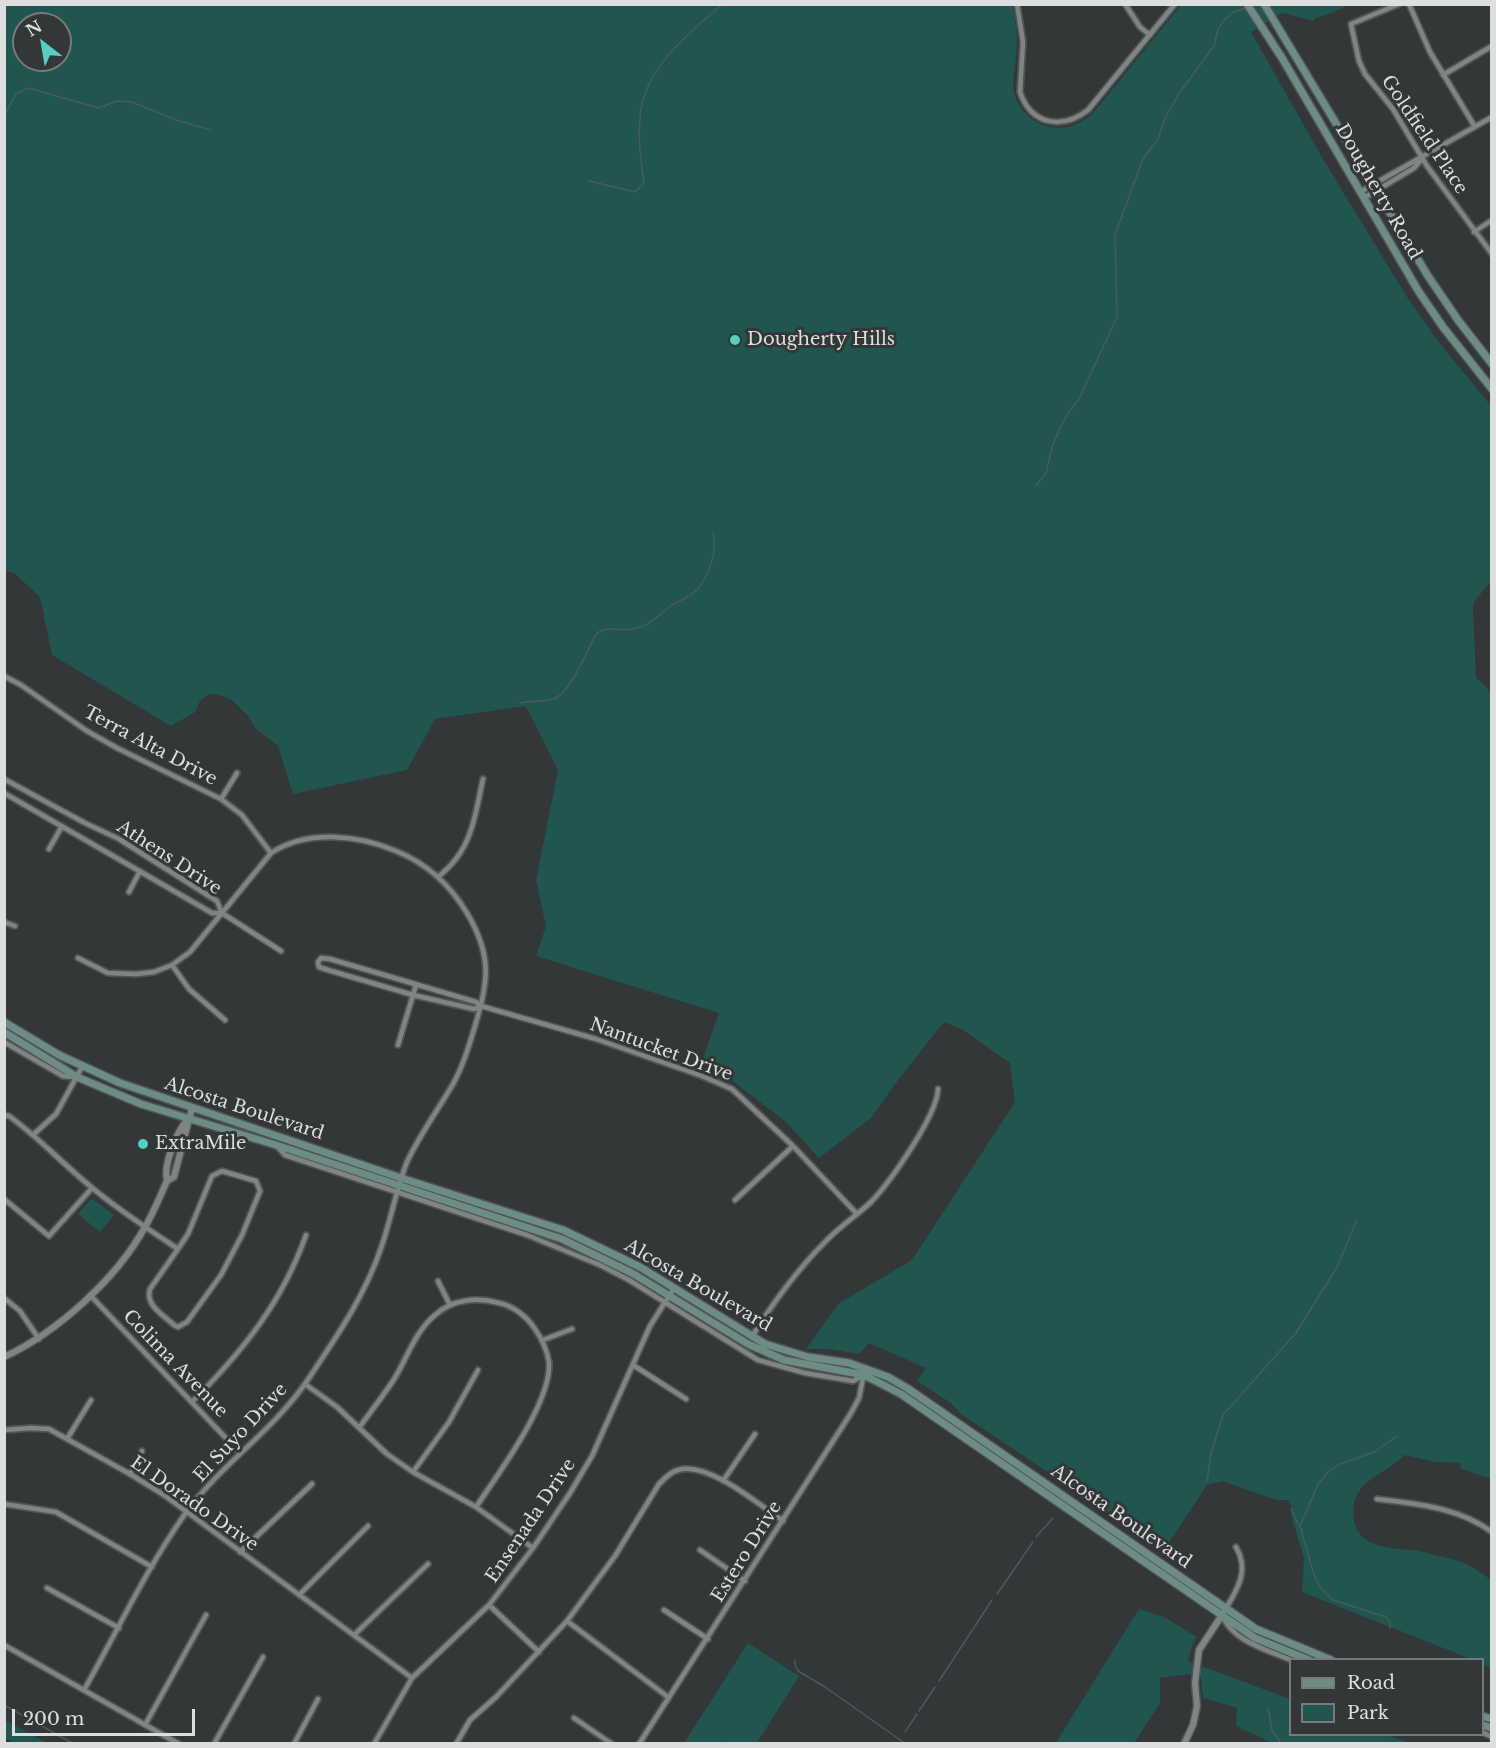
<!DOCTYPE html>
<html>
<head>
<meta charset="utf-8">
<style>
	body { margin:0 }
	#map { position:relative; width:1496px; height:1748px; overflow:hidden; background:#333737; font-family:"Libre Baskerville",serif }
	canvas { display:block }
	.frame { position:absolute; inset:0; border:6px solid #dcdfde; pointer-events:none }
	.legend { position:absolute; left:1289px; top:1658px; width:195px; height:78px; box-sizing:border-box; background:#333737; border:2px solid #777a7a; margin:0; padding:8px 10px; list-style:none; font-size:18px; color:#dcdfde }
	.legend li { display:flex; align-items:center; gap:12px; height:30px }
	.legend b { width:30px; border:2px solid #777a7a }
	.north { position:absolute; left:12px; top:12px; width:60px; height:60px; box-sizing:border-box; background:#333737; border:2px solid #777a7a; border-radius:50%; rotate:329deg; font-size:16px; font-weight:700; line-height:24px; text-align:center; color:#dcdfde }
	.north::after { content:''; display:block; margin:auto; width:21px; height:27px; background:#56cec2; clip-path:polygon(50% 0,100% 100%,50% 72%,0 100%) }
	.scale { position:absolute; left:12px; top:1709px; width:183px; height:27px; box-sizing:border-box; border:3px solid #dcdfde; border-top:0; padding-left:8px; font-size:18px; line-height:21px; white-space:nowrap; color:#dcdfde; -webkit-text-stroke:4px #333737; paint-order:stroke }
</style>
</head>
<body>
<div id="map">
<canvas width="1496" height="1748"></canvas>
<div class="frame"></div>
<ul class="legend">
<li><b style="height:8px;background:#6d8c88"></b>Road</li>
<li><b style="height:16px;background:#215550"></b>Park</li>
</ul>
<div class="north">N</div>
<div class="scale">200 m</div>
</div>
<script>
const ctx = document.querySelector('canvas').getContext('2d');
ctx.lineJoin = 'round';
function fill(path, color) {
  ctx.fillStyle = color;
  ctx.fill(path, 'evenodd');
}
function trace(path, color, width, dash) {
  ctx.strokeStyle = color;
  ctx.lineWidth = width;
  ctx.lineCap = dash ? 'butt' : 'round';
  ctx.setLineDash(dash || []);
  ctx.stroke(path);
}
function label(font, color, halo, rows, align = 'center') {
  ctx.font = font + ' "Libre Baskerville",serif';
  ctx.lineWidth = 6;
  ctx.setLineDash([]);
  ctx.textBaseline = 'middle';
  ctx.strokeStyle = halo;
  ctx.fillStyle = color;
  for (const [text, x, y, turn = 0] of rows) {
    ctx.save();
    ctx.translate(x, y);
    ctx.rotate((+turn || 0) * Math.PI / 180);
    ctx.textAlign = isNaN(turn) ? turn : align;
    if (halo) ctx.strokeText(text, 0, 0);
    ctx.fillText(text, 0, 0);
    ctx.restore();
  }
}
fill(new Path2D(`
	M5 5H1012C1015 17 1017 29 1017 42 1017 56 1014 70 1013 84 1013 104 1030 123 1050 127 1066 130 1081 124 1093 113L1181 5H1349L1329 14 1315 18 1314 21 1282 13 1251 32 1323 159 1407 297 1438 341 1492 407 1491 581 1474 602 1473 609 1476 677 1489 690 1492 701 1491 1479 1460 1468 1461 1463 1436 1462 1404 1455C1390 1470 1369 1476 1358 1493 1353 1502 1353 1510 1354 1520 1360 1554 1403 1546 1428 1553 1441 1557 1456 1559 1468 1565 1476 1569 1484 1575 1491 1580V1669L1483 1664 1482 1660 1471 1659 1302 1592 1304 1558 1291 1515 1292 1507 1288 1500H1276L1222 1481 1207 1485 1164 1550 961 1414 951 1403 917 1381 926 1368 869 1343 859 1354 830 1349H806L838 1304 912 1260 1015 1102 1010 1063 963 1030 944 1022 898 1080 871 1118 819 1158 785 1121 730 1079 720 1076 701 1064 719 1013 536 956 546 926 536 880 558 770 526 706 435 719 407 770 293 794 278 746 255 728 249 717 232 700 219 695 209 694 200 701 195 712 171 726 52 655 40 597 14 573 5 571ZM24 24H60V60H24Z
	M93 1199 114 1215 100 1232 78 1214 90 1200Z
	M1139 1609 1164 1617 1197 1637 1192 1645 1188 1661 1290 1699V1734L1386 1735 1410 1743H1272L1236 1726 1237 1708 1203 1698 1201 1678 1188 1674 1160 1678V1703L1134 1743 1055 1744Z
	M748 1643 799 1676 757 1743H727L723 1741 721 1743H684Z
	M5 1720 47 1743H13L5 1738Z`), '#215550');
trace(new Path2D(`
	M4 116 16 94 28 88 99 108 117 101 132 102 176 120 211 130
	M589 181 635 192 644 183C641 162 638 140 640 118 642 71 689 32 723 4
	M1036 486 1046 473 1052 447 1060 428 1070 410 1079 399 1117 317 1115 235 1143 159 1158 139 1165 118 1180 92 1214 46 1218 29 1224 20 1232 13 1248 7
	M520 703C530 701 543 702 553 699 571 694 587 649 597 633 608 626 621 631 633 629 648 627 657 616 668 608 675 602 684 600 692 594 703 587 713 563 714 550 715 544 714 538 713 532
	M1207 1481 1211 1453 1223 1415 1296 1333 1337 1267 1357 1220
	M1291 1508 1299 1526
	M1036 1537 1053 1518
	M997 1594 1033 1542
	M1390 1628V1622L1386 1617 1333 1600 1320 1587 1314 1575 1300 1526 1318 1484 1328 1472 1340 1464 1374 1452 1397 1436
	M795 1660V1665L798 1671 825 1687 906 1744
	M939 1681 992 1600
	M4 1705 74 1744
	M1268 1708 1272 1730 1281 1744
	M919 1711 935 1687
	M905 1732 917 1714`), '#475c5a', 1.5);
const minor = new Path2D(`
	M1017 4 1023 42 1020 92C1031 125 1062 130 1088 110L1175 4
	M1125 4 1140 27 1150 35
	M1399 4 1351 24 1359 61 1365 74 1393 109 1427 166 1492 254
	M1409 4 1430 52 1475 127
	M1443 75 1492 46
	M1360 192 1492 117
	M1364 198 1414 168 1421 160
	M1474 232 1492 220
	M4 676 21 685 87 731 117 748 221 799 242 815 271 853
	M4 779 85 823 119 839 217 901 222 913
	M4 793 212 913H222
	M221 799 237 773
	M49 849 62 826
	M438 877C444 872 450 867 455 860 473 839 477 806 483 779
	M129 892 140 871
	M222 913 281 951
	M4 922 15 926
	M78 958 108 973 136 974 154 972 172 965 190 952 271 853C307 829 358 835 396 851 426 863 450 885 467 913 492 955 489 981 475 1026 469 1046 463 1066 453 1084 438 1110 420 1134 407 1162 396 1189 391 1220 381 1248 365 1296 335 1339 307 1381 273 1431 220 1465 185 1514 146 1569 117 1632 84 1690
	M172 965 189 989 225 1020
	M481 1006 474 1009 413 995 328 970 319 967 318 962 321 958 330 959 476 1002 481 1006 596 1039 702 1076 732 1089 793 1146 857 1214
	M4 1042 63 1076 74 1077
	M398 1045 416 985
	M4 1115 9 1116C38 1137 62 1163 90 1186 117 1209 148 1229 178 1249L188 1234 212 1176 222 1171 256 1181 260 1191 242 1235 221 1275 187 1322 178 1327 174 1325C163 1315 145 1305 150 1289L178 1249
	M34 1134 56 1114 82 1067
	M278 1147 285 1155 527 1235 600 1265 629 1280 758 1360 805 1373 853 1381 864 1375
	M4 1199 49 1236 92 1188
	M735 1200 793 1146
	M438 1281 450 1305
	M90 1295 240 1453
	M4 1298 20 1311 39 1339
	M752 1337C771 1305 799 1268 825 1242 839 1227 856 1216 871 1202 890 1182 937 1116 938 1089
	M543 1340 572 1329
	M633 1365 686 1399
	M305 1384 337 1407 387 1454 413 1472 476 1507 533 1548
	M192 1402C242 1352 282 1303 306 1235
	M359 1428C371 1411 385 1394 396 1376 408 1355 416 1331 435 1315 453 1299 477 1297 499 1303 514 1306 527 1317 535 1329 542 1339 547 1350 549 1362 552 1402 498 1474 476 1507
	M4 1430 31 1428 49 1429 130 1474 164 1495 412 1678
	M67 1439 91 1400
	M413 1472 449 1422 478 1370
	M130 1474 142 1451
	M723 1481 755 1434
	M1377 1499C1417 1504 1458 1507 1492 1532
	M4 1504 56 1512 152 1567
	M1236 1547C1251 1572 1235 1593 1222 1615 1232 1641 1267 1650 1291 1660
	M700 1550 745 1581
	M240 1552 312 1484
	M47 1588 119 1628
	M299 1595 368 1526
	M489 1605 539 1652
	M664 1610 708 1639
	M567 1621 668 1697
	M354 1635 428 1564
	M4 1645 179 1744
	M574 1718 612 1744
	M145 1725 206 1615
	M1482 1732 1492 1737
	M214 1744 263 1657
	M294 1744 318 1699
	M374 1744 412 1678 489 1605 533 1548 570 1493 592 1456 650 1326 674 1288
	M456 1744 470 1720 496 1697 567 1621 615 1556 659 1484C664 1479 670 1472 678 1470 708 1461 758 1504 783 1521
	M639 1744 851 1413 859 1398 864 1373`);
const tertiary = new Path2D(`
	M167 1181C163 1164 177 1131 188 1119
	M4 1357C58 1332 117 1278 145 1227 154 1212 160 1196 167 1181L174 1177 192 1108
	M1184 1744 1193 1725 1197 1706 1195 1683 1199 1650 1222 1615`);
const secondary = new Path2D(`
	M1247 4 1282 58 1419 292 1443 327 1492 389
	M1264 4 1428 276 1458 320 1492 364
	M4 1022 59 1055 120 1083 401 1178 563 1230 640 1267 765 1344 808 1357 849 1363 888 1377 907 1388 1256 1629 1331 1660
	M4 1032 77 1077 141 1104 276 1145 562 1239 632 1273 748 1344 784 1360 864 1375 901 1394 1255 1638 1309 1660
	M1482 1716 1492 1719
	M1482 1725 1492 1728`);
trace(minor, '#505554', 8);
trace(tertiary, '#505554', 9);
trace(secondary, '#505554', 10);
trace(minor, '#7f8584', 4.5);
trace(tertiary, '#7f8584', 6);
trace(secondary, '#6d8c88', 7);
for (const [x, y, r, color] of [
	[735,340,6,"#56cec2"],
	[143,1144,6,"#56cec2"]
]) {
  const dot = new Path2D();
  dot.arc(x, y, r, 0, 2 * Math.PI);
  ctx.fillStyle = color;
  ctx.fill(dot);
  trace(dot, '#333737', 2);
}
label('18px', '#dcdfde', '#333737', [
	["Goldfield Place",1424,135,56],
	["Dougherty Road",1378,192,60],
	["Terra Alta Drive",150,746,28],
	["Athens Drive",169,858,33],
	["Nantucket Drive",661,1050,20],
	["Alcosta Boulevard",244,1109,18],
	["Alcosta Boulevard",698,1286,30],
	["Colima Avenue",175,1364,46],
	["El Suyo Drive",241,1433,-47],
	["El Dorado Drive",194,1504,35],
	["Alcosta Boulevard",1121,1517,35],
	["Ensenada Drive",531,1521,-56],
	["Estero Drive",747,1552,-58]
]);
label('18px', '#dcdfde', '#333737', [
	["Dougherty Hills",747,340],
	["ExtraMile",155,1144]
], 'left');
</script>
</body>
</html>
